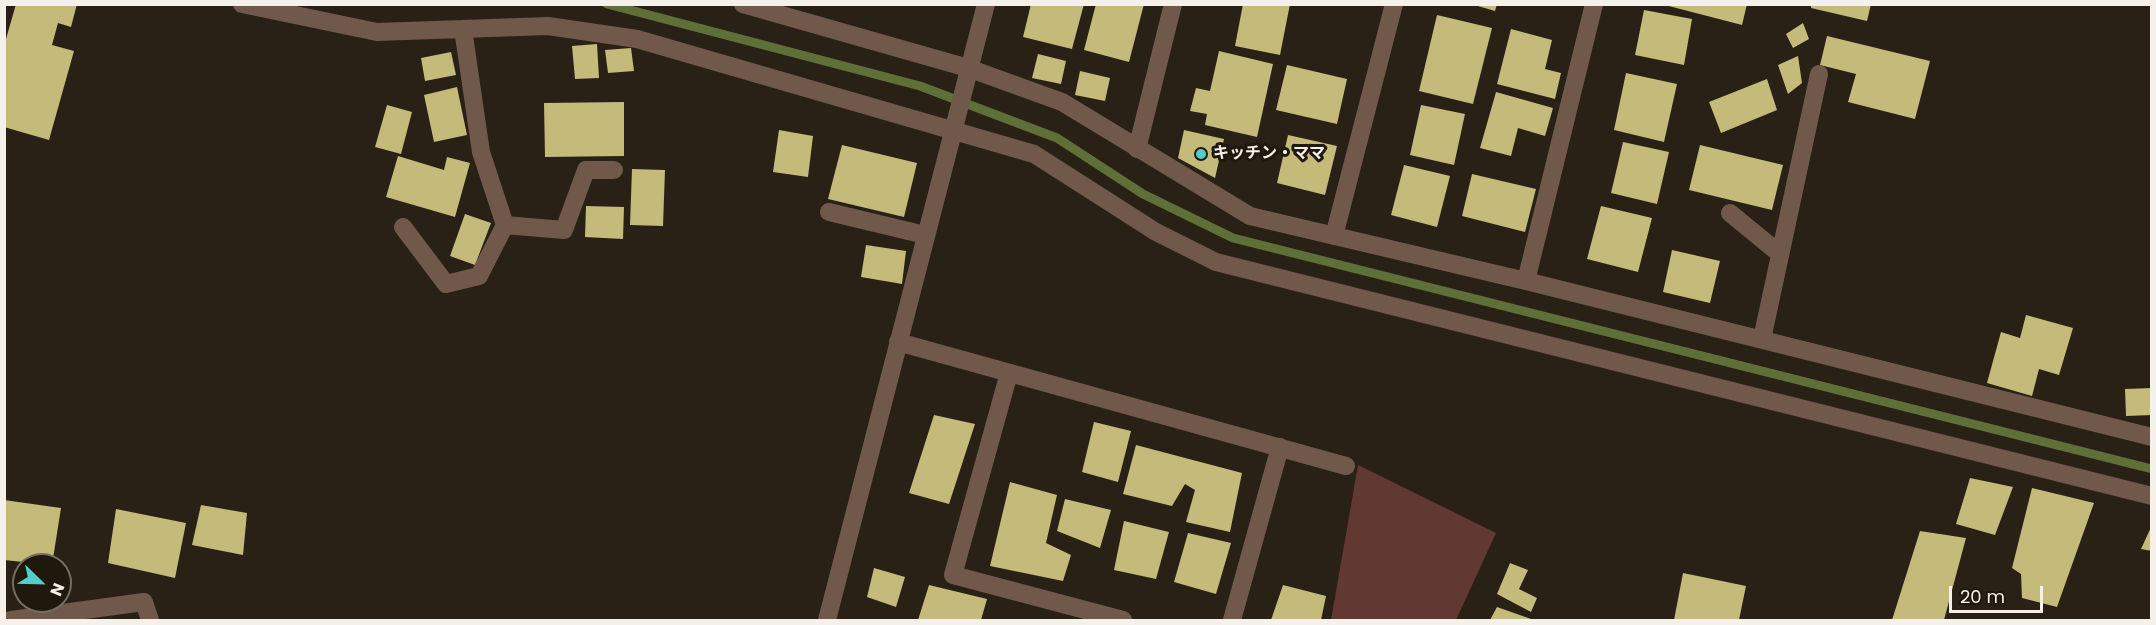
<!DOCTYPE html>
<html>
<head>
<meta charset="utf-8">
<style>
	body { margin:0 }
	#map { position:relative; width:2156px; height:625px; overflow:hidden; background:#292116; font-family:Poppins,sans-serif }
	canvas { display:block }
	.frame { position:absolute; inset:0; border:6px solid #f5f0e9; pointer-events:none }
	.north { position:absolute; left:12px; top:553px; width:60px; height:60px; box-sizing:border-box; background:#1f180d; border:2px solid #756e65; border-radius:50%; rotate:113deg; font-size:16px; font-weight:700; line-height:24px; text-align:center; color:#f5f0e9 }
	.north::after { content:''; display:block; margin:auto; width:21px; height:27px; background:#52cdcc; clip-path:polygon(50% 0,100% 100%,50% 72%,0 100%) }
	.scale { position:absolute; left:1949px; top:586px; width:94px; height:27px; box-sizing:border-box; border:3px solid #f5f0e9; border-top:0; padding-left:8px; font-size:18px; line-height:21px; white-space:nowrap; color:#f5f0e9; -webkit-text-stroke:4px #1f180d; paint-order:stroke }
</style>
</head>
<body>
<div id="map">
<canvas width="2156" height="625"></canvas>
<div class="frame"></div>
<div class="north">N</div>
<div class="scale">20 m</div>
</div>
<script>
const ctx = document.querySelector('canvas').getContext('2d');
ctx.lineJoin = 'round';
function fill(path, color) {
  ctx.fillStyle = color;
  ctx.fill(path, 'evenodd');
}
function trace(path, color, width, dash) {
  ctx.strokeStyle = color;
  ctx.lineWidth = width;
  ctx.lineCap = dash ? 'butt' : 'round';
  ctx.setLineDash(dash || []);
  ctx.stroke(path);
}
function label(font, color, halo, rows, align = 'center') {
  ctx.font = font + ' Poppins,"Noto Sans JP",sans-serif';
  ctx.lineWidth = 6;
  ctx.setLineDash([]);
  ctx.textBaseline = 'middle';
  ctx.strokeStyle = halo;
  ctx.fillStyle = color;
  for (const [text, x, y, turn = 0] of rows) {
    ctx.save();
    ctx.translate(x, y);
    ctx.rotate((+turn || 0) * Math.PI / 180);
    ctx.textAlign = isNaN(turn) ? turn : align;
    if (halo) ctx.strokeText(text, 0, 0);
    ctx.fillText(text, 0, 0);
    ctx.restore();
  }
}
fill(new Path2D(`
	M1358 465 1496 533 1456 620H1331Z`), '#623932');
trace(new Path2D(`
	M607 4 920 86 1057 138 1143 194 1233 238 2152 469`), '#5e7037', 9);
fill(new Path2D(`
	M16 4H77L71 27 58 23 52 45 74 51 49 140 4 127V46Z
	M1031 4H1084L1072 49 1023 37Z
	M1096 4H1144L1129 62 1084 50Z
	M1243 4H1290L1280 55 1235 46Z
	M1471 4H1497L1495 11Z
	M1661 4H1747L1742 25Z
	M1811 4H1871L1867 21 1811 8Z
	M1644 10 1692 19 1684 65 1635 55Z
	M1437 15 1492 28 1473 104 1419 91Z
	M1803 23 1809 39 1793 48 1786 34Z
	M1511 29 1552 40 1545 69 1561 73 1555 99 1497 84Z
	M1827 36 1930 61 1915 119 1848 102 1856 74 1820 65Z
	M597 44 599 78 575 79 572 46Z
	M631 48 634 71 608 73 605 50Z
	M1219 51 1273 64 1257 137 1205 125 1207 114 1190 111 1196 88 1210 91Z
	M451 52 456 75 425 81 421 58Z
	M1038 54 1066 61 1061 84 1032 78Z
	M1798 56 1802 83 1788 94 1778 65Z
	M1287 65 1347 79 1337 124 1276 110Z
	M1080 71 1110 78 1105 101 1075 95Z
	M1626 73 1677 84 1664 142 1614 130Z
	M1767 79 1777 110 1721 133 1709 102Z
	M457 87 467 135 434 142 424 95Z
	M1496 92 1553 108 1545 136 1518 128 1511 156 1480 148Z
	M624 102V156L545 157 544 103Z
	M387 105 412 112 401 154 375 147Z
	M1421 105 1465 114 1454 165 1410 155Z
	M779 130 813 136 808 177 773 172Z
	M1184 130 1224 139 1215 178 1178 158Z
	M1288 135 1337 146 1325 195 1277 183Z
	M1623 142 1669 152 1657 204 1611 193Z
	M842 145 917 163 904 217 828 199Z
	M1700 145 1783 165 1772 210 1689 190Z
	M398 156 444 170 447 157 470 163 455 217 386 197Z
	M1404 165 1450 176 1437 227 1391 215Z
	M632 169 665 170 663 226 630 225Z
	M1472 174 1536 189 1525 232 1462 216Z
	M586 206 624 207 623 239 585 237Z
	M1601 206 1652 218 1638 272 1587 259Z
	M465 214 491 223 475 265 450 256Z
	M866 245 906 251 902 284 861 277Z
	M1672 250 1720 261 1710 303 1663 292Z
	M2026 315 2073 328 2059 375 2039 369 2032 396 1987 383 2001 332 2020 338Z
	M2152 388V415L2126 416 2125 389Z
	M934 415 975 424 949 504 909 493Z
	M1094 422 1131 431 1118 482 1082 472Z
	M1136 445 1242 473 1230 532 1186 522 1195 490 1185 484 1172 506 1123 494Z
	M1970 478 2013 487 1995 535 1956 524Z
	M1010 482 1057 495 1046 543 1071 555 1063 581 990 566Z
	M2032 488 2094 503 2057 607 2022 598 2021 574 2012 568Z
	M1065 499 1111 510 1100 548 1057 531Z
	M4 500 61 508 52 565 4 560Z
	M201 505 247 513 243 555 192 545Z
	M116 509 186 523 175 578 108 563Z
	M1124 521 1169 532 1156 579 1114 570Z
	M2152 525V551L2141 549Z
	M1920 531 1966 538 1944 620H1892Z
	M1188 533 1231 543 1216 594 1174 582Z
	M1510 563 1528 570 1519 589 1537 598 1531 612 1497 594Z
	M874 568 905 577 896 607 867 597Z
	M1683 573 1746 586 1739 620H1674Z
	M929 585 987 599 981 620H918Z
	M1283 585 1326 596 1321 620H1271Z
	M1497 607 1534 620H1490Z`), '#c4ba7a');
trace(new Path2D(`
	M242 4 377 32 548 26 637 39 1034 154 1156 232 1216 262 2152 496
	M743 4 968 68 1062 102 1250 216 1526 281 2152 437
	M463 29 481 152 505 225 564 230 586 170H614
	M1137 149 1173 4
	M829 212 925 235
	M1730 213 1780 254
	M403 227 446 284 479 276 505 225
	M1334 236 1394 4
	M1526 281 1594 4
	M1762 339 1819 74
	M898 342 1346 466
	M1009 373 953 575 1123 620
	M11 620 144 602 150 620
	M827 620 986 4
	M1232 620 1280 447`), '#70594b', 18);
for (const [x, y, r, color] of [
	[1201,154,6,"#52cdcc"]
]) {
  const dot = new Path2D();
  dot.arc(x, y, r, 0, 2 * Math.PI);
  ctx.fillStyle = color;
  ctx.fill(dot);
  trace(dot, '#1f180d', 2);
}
label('bold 16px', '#f5f0e9', '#1f180d', [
	["キッチン・ママ",1213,154]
], 'left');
</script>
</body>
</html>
